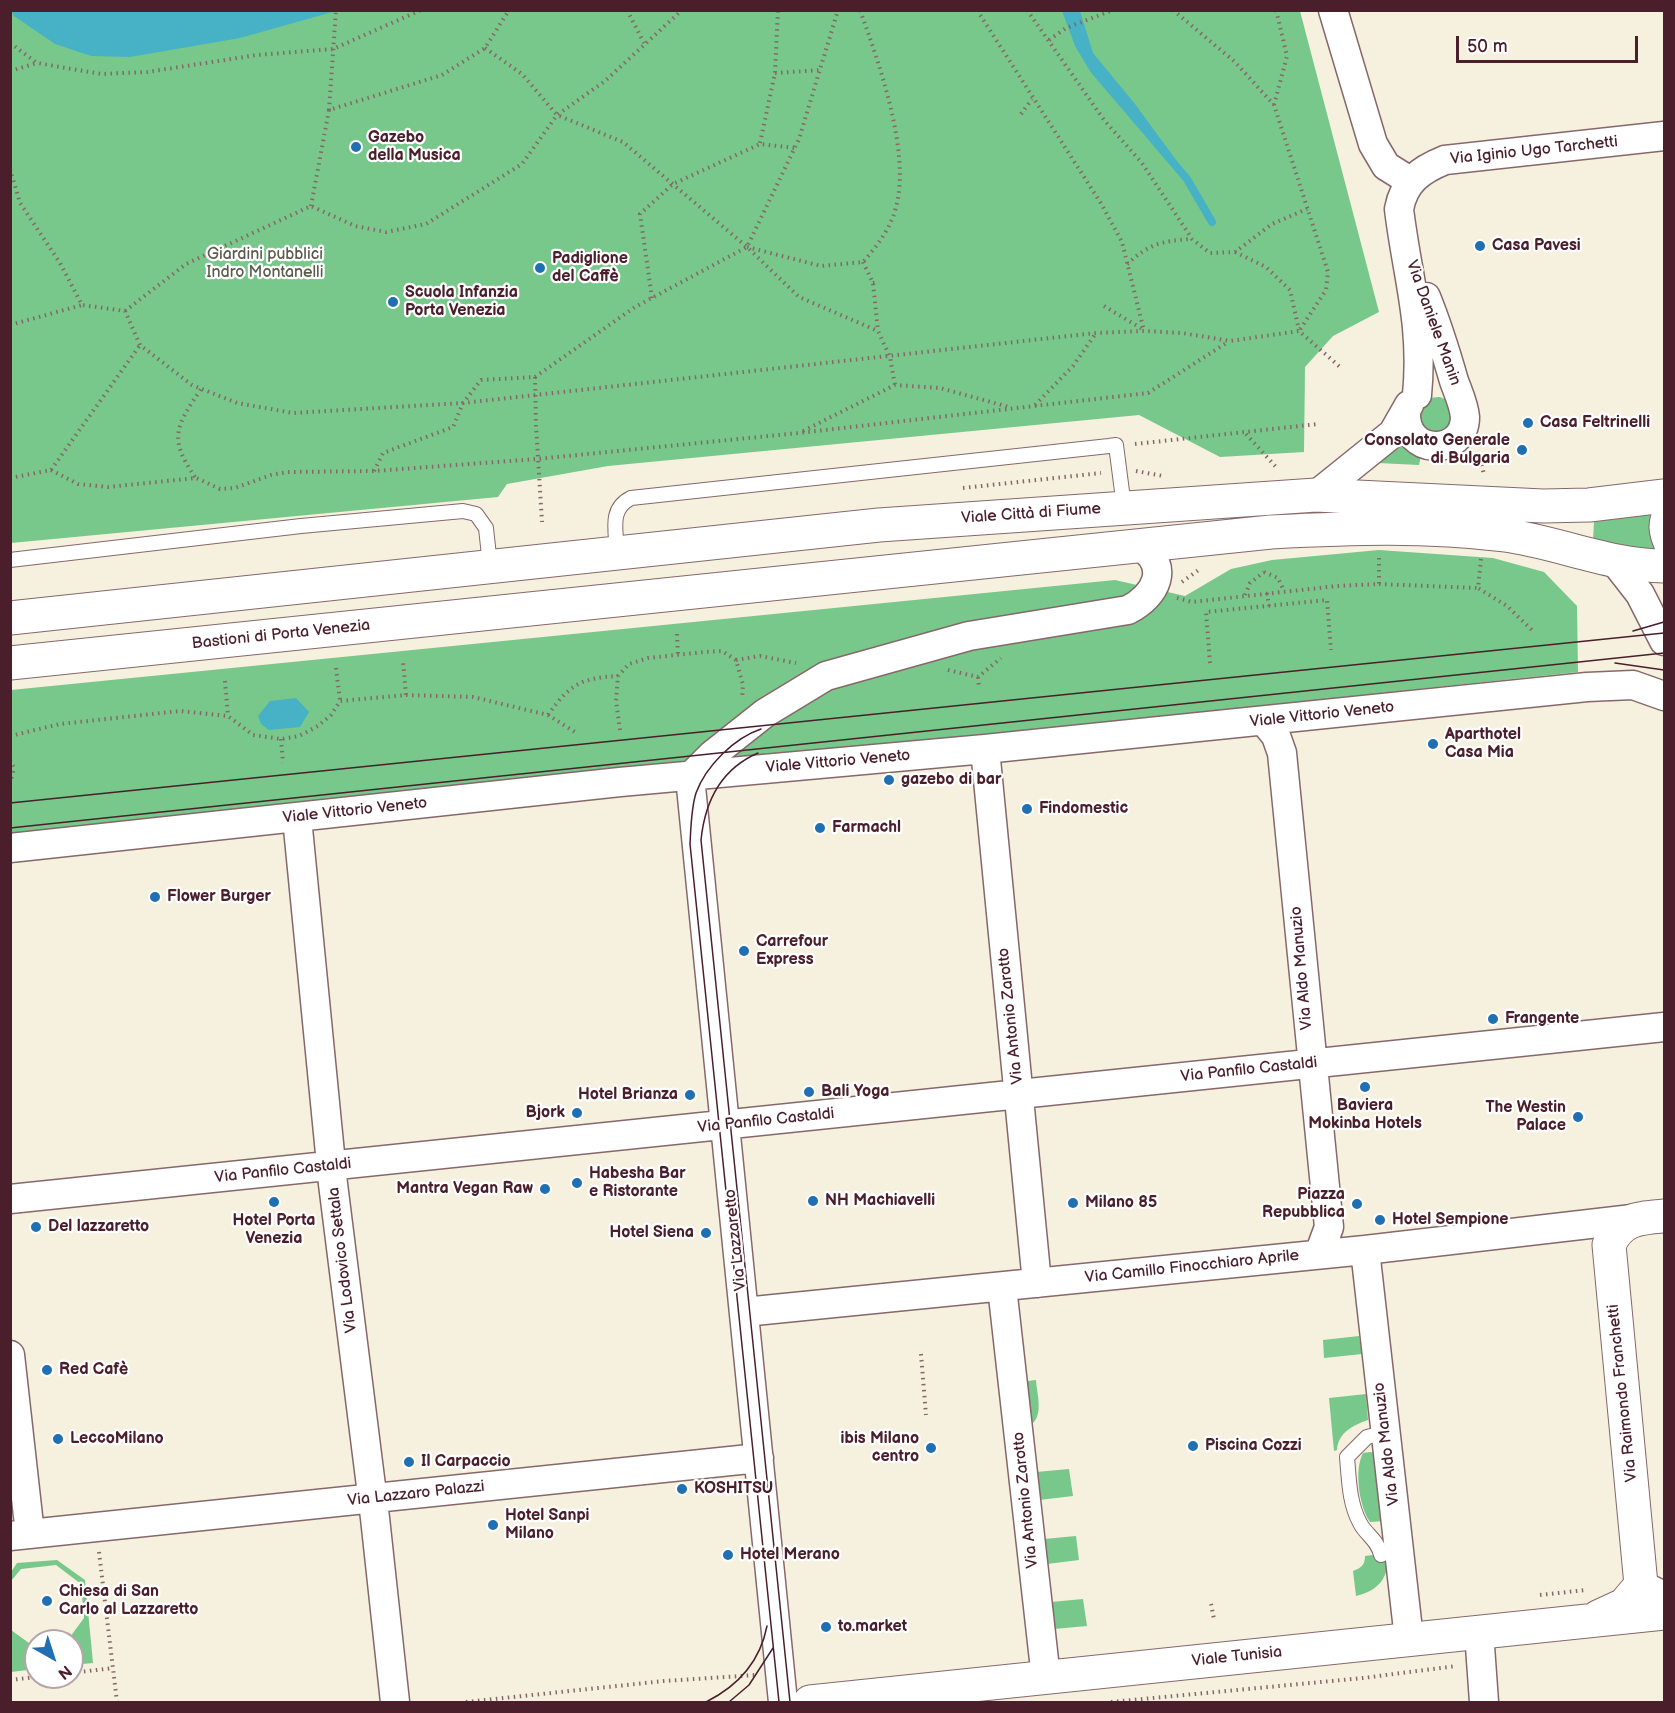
<!DOCTYPE html>
<html>
<head>
<meta charset="utf-8">
<style>
	body { margin:0 }
	#map { position:relative; width:1675px; height:1713px; overflow:hidden; background:#f6f0df; font-family:"Balsamiq Sans",sans-serif }
	canvas { display:block }
	.frame { position:absolute; inset:0; border:12px solid #4a1f2b; pointer-events:none }
	.north { position:absolute; left:24px; top:1629px; width:60px; height:60px; box-sizing:border-box; background:#fff; border:2px solid #b7a5aa; border-radius:50%; rotate:141deg; font-size:16px; font-weight:700; line-height:24px; text-align:center; color:#4a1f2b }
	.north::after { content:''; display:block; margin:auto; width:21px; height:27px; background:#1f6fb2; clip-path:polygon(50% 0,100% 100%,50% 72%,0 100%) }
	.scale { position:absolute; left:1456px; top:36px; width:182px; height:27px; box-sizing:border-box; border:3px solid #4a1f2b; border-top:0; padding-left:8px; font-size:18px; line-height:21px; white-space:nowrap; color:#4a1f2b; -webkit-text-stroke:4px #fff; paint-order:stroke }
</style>
</head>
<body>
<div id="map">
<canvas width="1675" height="1713"></canvas>
<div class="frame"></div>
<div class="north">N</div>
<div class="scale">50 m</div>
</div>
<script>
const ctx = document.querySelector('canvas').getContext('2d');
ctx.lineJoin = 'round';
function fill(path, color) {
  ctx.fillStyle = color;
  ctx.fill(path, 'evenodd');
}
function trace(path, color, width, dash) {
  ctx.strokeStyle = color;
  ctx.lineWidth = width;
  ctx.lineCap = dash ? 'butt' : 'round';
  ctx.setLineDash(dash || []);
  ctx.stroke(path);
}
function label(font, color, halo, rows, align = 'center') {
  ctx.font = font + ' "Balsamiq Sans",sans-serif';
  ctx.lineWidth = 4.5;
  ctx.setLineDash([]);
  ctx.textBaseline = 'middle';
  ctx.strokeStyle = halo;
  ctx.fillStyle = color;
  for (const [text, x, y, turn = 0] of rows) {
    ctx.save();
    ctx.translate(x, y);
    ctx.rotate((+turn || 0) * Math.PI / 180);
    ctx.textAlign = isNaN(turn) ? turn : align;
    if (halo) ctx.strokeText(text, 0, 0);
    ctx.fillText(text, 0, 0);
    ctx.restore();
  }
}
fill(new Path2D(`
	M10 11H1300L1379 312 1333 336 1305 367 1304 452 1220 457 1139 415 608 466 507 484 498 497 11 543Z
	M1440 397 1447 400 1455 412 1448 433 1422 434 1417 407 1427 398Z
	M1401 441 1421 456 1419 465 1378 463Z
	M1664 513V553L1593 542 1594 521Z
	M1379 550 1493 558 1544 572 1577 606 1578 672 11 839V690L1115 580 1185 596 1231 569 1272 560Z
	M1359 1336 1362 1354 1324 1358 1323 1340Z
	M1036 1380C1037 1395 1045 1419 1028 1426L1020 1382Z
	M1366 1394 1368 1420C1353 1425 1338 1433 1337 1450L1334 1451 1329 1398Z
	M1370 1452 1376 1453 1386 1521 1370 1522C1359 1506 1354 1470 1363 1453Z
	M1069 1469 1073 1496 1039 1500 1036 1472Z
	M1076 1536 1079 1560 1047 1564 1044 1539Z
	M1389 1553C1388 1578 1380 1590 1356 1596L1353 1571C1361 1568 1365 1565 1365 1556Z
	M57 1560 85 1580 93 1663 72 1665V1641H67L84 1618 81 1584 56 1565 21 1569 11 1581V1572L17 1563Z
	M1083 1599 1087 1626 1054 1629 1051 1602Z
	M11 1630 29 1643 36 1669 11 1672Z`), '#77c88a');
fill(new Path2D(`
	M11 11V10L336 11 240 38 130 57 91 56 55 44 14 16Z
	M1066 11H1080L1093 53 1135 104 1190 179 1212 222 1187 179 1094 70 1079 45Z
	M296 698 309 712 300 727 269 730 261 724 258 716 270 701Z`), '#47b2c5');
trace(new Path2D(`
	M1066 10 1079 45 1094 70 1187 179 1212 222`), '#47b2c5', 8);
const lane = new Path2D(`
	M1664 504C1653 521 1655 534 1664 552
	M617 552C616 530 609 509 631 498L1109 446 1116 445 1124 507
	M10 560 301 526 463 511 476 514 486 528 490 565
	M1381 1555C1378 1540 1366 1535 1360 1523 1349 1503 1349 1479 1347 1457L1367 1437 1386 1432`);
const street = new Path2D(`
	M1333 10 1373 144 1386 166 1410 181
	M1417 395C1424 324 1407 276 1399 209 1404 182 1420 170 1445 160L1664 136
	M1406 412C1404 457 1465 456 1465 417 1464 405 1458 392 1454 381 1446 353 1437 324 1426 297
	M1316 495 1393 433 1409 405
	M1615 562 1640 594 1664 641
	M1264 721 1276 736 1282 753 1329 1227 1319 1254
	M985 749 1037 1283
	M690 777 783 1702
	M690 777 712 755 765 713 826 676 969 636 1128 610C1156 596 1171 566 1140 546
	M297 818 333 1184 375 1518 395 1702
	M10 848 620 782 985 749 1587 687 1633 685 1664 696
	M10 1199 1664 1027
	M1365 1250 1409 1639
	M1002 1287 1046 1678
	M744 1312 1365 1250 1641 1218
	M10 1355 30 1534
	M10 1536 759 1458
	M1641 1585 1664 1596
	M1479 1632 1484 1702`);
const secondary = new Path2D(`
	M10 618 879 525 1316 495 1543 506 1589 505 1664 496
	M10 663 1271 532C1349 528 1427 525 1504 535 1558 542 1609 566 1664 566
	M1598 1617 1624 1605 1641 1585 1609 1245C1620 1219 1639 1218 1664 1216
	M810 1702 1664 1613`);
trace(lane, '#86686a', 16);
trace(street, '#86686a', 31);
trace(secondary, '#86686a', 35);
trace(new Path2D(`
	M627 10 644 43
	M977 10 1102 205 1122 242 1144 331
	M1027 10 1104 120 1142 163 1192 239 1210 253 1235 252 1272 224 1307 209
	M1173 10 1235 62 1274 105 1328 272 1326 290 1299 331
	M1049 40 1066 28 1113 10
	M10 43 37 63 102 74 147 72 257 55 333 49 421 10
	M485 48 522 74 557 115 623 142 747 247 799 297 878 331 890 357 895 385
	M10 71 37 63
	M775 73 822 70
	M1274 105 1287 56 1276 10
	M329 110 336 10
	M1021 114 1032 99
	M760 143 775 73 778 10
	M10 169 20 203 60 263 82 305 125 311 140 345 192 385 237 403 293 413 463 403 1096 333 1144 331 1182 333 1230 341 1299 331 1340 367
	M311 206 329 110 442 75 485 48 509 10
	M747 247 821 266 863 262C877 246 891 228 896 207 911 153 879 63 860 10
	M1235 252 1266 267 1290 290 1299 330
	M863 262 873 283 878 331
	M1127 264C1149 244 1161 241 1191 239
	M873 283 879 282
	M652 298 640 214 673 184 760 144 795 148
	M1104 306 1144 330
	M125 311 186 264 311 206 355 226 386 232 426 224 522 164 557 115 605 81 682 10
	M10 325 82 305
	M1035 405 1073 366 1096 333
	M536 425 542 522
	M803 431 895 385 940 388 1009 407
	M1246 434 1276 467
	M1135 444 1318 424
	M1479 453 1484 475
	M51 470 78 484 108 487 196 478 220 489 235 488 271 475 288 472 374 471 537 459 799 433 1148 393 1228 342
	M374 471 383 453 453 427 463 403 481 380 535 377 635 307 747 247 799 139 838 10
	M1136 471 1163 476
	M195 477C168 438 176 426 201 389
	M10 478 51 470 140 345
	M963 488 1101 473
	M1481 559 1478 588 1507 606 1533 631
	M1264 572 1278 578 1284 591
	M1182 582 1200 569
	M1379 584 1478 588
	M1267 593 1269 606
	M1245 595 1250 583 1264 572
	M1177 598 1192 602 1337 586 1379 584V555
	M677 634 678 655
	M736 660 760 656 796 663
	M1210 663 1206 612 1327 600 1331 650
	M336 668 340 701
	M948 670 978 677 1001 658
	M978 677 979 688
	M225 681 228 716
	M406 695 473 697 548 715 578 734
	M548 715C570 684 581 678 618 676
	M620 730 616 701 618 676 629 664 648 658 704 652 722 651 736 660 743 685 742 699
	M10 736 60 724 180 711 228 716 253 735 281 739 299 736 318 726 331 715 340 701 406 695 403 661
	M281 739 283 763
	M10 760 14 768 10 783
	M921 1354 926 1415
	M99 1552 117 1702
	M1540 1595 1586 1590
	M1211 1604 1214 1619
	M72 1673 113 1668
	M10 1680 36 1677
	M466 1702 664 1681 756 1675
	M1111 1702 1363 1678 1456 1666`), '#86686a', 4, [1.5, 4.5]);
trace(lane, '#fff', 14);
trace(street, '#fff', 28);
trace(secondary, '#fff', 33);
trace(new Path2D(`
	M1633 631 1664 622
	M1615 663 1664 670
	M761 729C734 738 706 766 696 793 691 809 691 827 690 844L779 1702
	M758 753C721 769 705 801 701 840L790 1702
	M10 803 1664 633
	M10 828 1664 653
	M706 1702C738 1686 760 1662 767 1626
	M729 1702 749 1685 773 1648`), '#4a1f2b', 1.5);
trace(new Path2D(`
	M535 377 536 425`), '#86686a', 4, [1.5, 4.5]);
for (const [x, y, r, color] of [
	[356,147,6,"#1f6fb2"],
	[1480,246,6,"#1f6fb2"],
	[540,268,6,"#1f6fb2"],
	[393,302,6,"#1f6fb2"],
	[1528,423,6,"#1f6fb2"],
	[1522,450,6,"#1f6fb2"],
	[1433,744,6,"#1f6fb2"],
	[889,780,6,"#1f6fb2"],
	[1027,809,6,"#1f6fb2"],
	[820,828,6,"#1f6fb2"],
	[155,897,6,"#1f6fb2"],
	[744,951,6,"#1f6fb2"],
	[1493,1019,6,"#1f6fb2"],
	[1365,1087,6,"#1f6fb2"],
	[809,1092,6,"#1f6fb2"],
	[690,1095,6,"#1f6fb2"],
	[577,1113,6,"#1f6fb2"],
	[1578,1117,6,"#1f6fb2"],
	[577,1183,6,"#1f6fb2"],
	[545,1189,6,"#1f6fb2"],
	[813,1201,6,"#1f6fb2"],
	[274,1202,6,"#1f6fb2"],
	[1073,1203,6,"#1f6fb2"],
	[1357,1204,6,"#1f6fb2"],
	[1380,1220,6,"#1f6fb2"],
	[36,1227,6,"#1f6fb2"],
	[706,1233,6,"#1f6fb2"],
	[47,1370,6,"#1f6fb2"],
	[58,1439,6,"#1f6fb2"],
	[1193,1446,6,"#1f6fb2"],
	[931,1448,6,"#1f6fb2"],
	[409,1462,6,"#1f6fb2"],
	[682,1489,6,"#1f6fb2"],
	[493,1525,6,"#1f6fb2"],
	[728,1555,6,"#1f6fb2"],
	[47,1601,6,"#1f6fb2"],
	[826,1627,6,"#1f6fb2"]
]) {
  const dot = new Path2D();
  dot.arc(x, y, r, 0, 2 * Math.PI);
  ctx.fillStyle = color;
  ctx.fill(dot);
  trace(dot, '#fff', 2);
}
label('bold 16px', '#4a1f2b', '#fff', [
	["Gazebo",368,138],
	["della Musica",368,156],
	["Casa Pavesi",1492,246],
	["Padiglione",552,259],
	["del Caffè",552,277],
	["Scuola Infanzia",405,293],
	["Porta Venezia",405,311],
	["Casa Feltrinelli",1540,423],
	["Consolato Generale",1510,441,"right"],
	["di Bulgaria",1510,459,"right"],
	["Aparthotel",1445,735],
	["Casa Mia",1445,753],
	["gazebo di bar",901,780],
	["Findomestic",1039,809],
	["Farmachl",832,828],
	["Flower Burger",167,897],
	["Carrefour",756,942],
	["Express",756,960],
	["Frangente",1505,1019],
	["Bali Yoga",821,1092],
	["Hotel Brianza",678,1095,"right"],
	["Baviera",1365,1106,"center"],
	["Mokinba Hotels",1365,1124,"center"],
	["The Westin",1566,1108,"right"],
	["Palace",1566,1126,"right"],
	["Bjork",565,1113,"right"],
	["Habesha Bar",589,1174],
	["e Ristorante",589,1192],
	["Mantra Vegan Raw",533,1189,"right"],
	["Piazza",1345,1195,"right"],
	["Repubblica",1345,1213,"right"],
	["NH Machiavelli",825,1201],
	["Milano 85",1085,1203],
	["Hotel Sempione",1392,1220],
	["Hotel Porta",274,1221,"center"],
	["Venezia",274,1239,"center"],
	["Del lazzaretto",48,1227],
	["Hotel Siena",694,1233,"right"],
	["Red Cafè",59,1370],
	["LeccoMilano",70,1439],
	["ibis Milano",919,1439,"right"],
	["centro",919,1457,"right"],
	["Piscina Cozzi",1205,1446],
	["Il Carpaccio",421,1462],
	["KOSHITSU",694,1489],
	["Hotel Sanpi",505,1516],
	["Milano",505,1534],
	["Hotel Merano",740,1555],
	["Chiesa di San",59,1592],
	["Carlo al Lazzaretto",59,1610],
	["to.market",838,1627]
], 'left');
label('16px', '#4a1f2b', '#fff', [
	["Via Iginio Ugo Tarchetti",1534,151,-6],
	["Via Daniele Manin",1433,323,70],
	["Viale Città di Fiume",1031,514,-4],
	["Bastioni di Porta Venezia",281,635,-6],
	["Viale Vittorio Veneto",1322,715,-6],
	["Viale Vittorio Veneto",838,762,-5],
	["Viale Vittorio Veneto",355,811,-6],
	["Via Aldo Manuzio",1302,968,-95],
	["Via Antonio Zarotto",1011,1016,-96],
	["Via Panfilo Castaldi",1249,1070,-6],
	["Via Panfilo Castaldi",766,1121,-6],
	["Via Panfilo Castaldi",283,1171,-6],
	["Via Lazzaretto",736,1240,-96],
	["Via Lodovico Settala",343,1260,-97],
	["Via Camillo Finocchiaro Aprile",1192,1267,-6],
	["Via Raimondo Franchetti",1623,1393,-96],
	["Via Aldo Manuzio",1387,1444,-97],
	["Via Lazzaro Palazzi",416,1494,-6],
	["Via Antonio Zarotto",1026,1500,-96],
	["Viale Tunisia",1237,1657,-6]
]);
label('16px', '#5a5a4c', '#fff', [
	["Giardini pubblici",265,255],
	["Indro Montanelli",265,273]
]);
</script>
</body>
</html>
